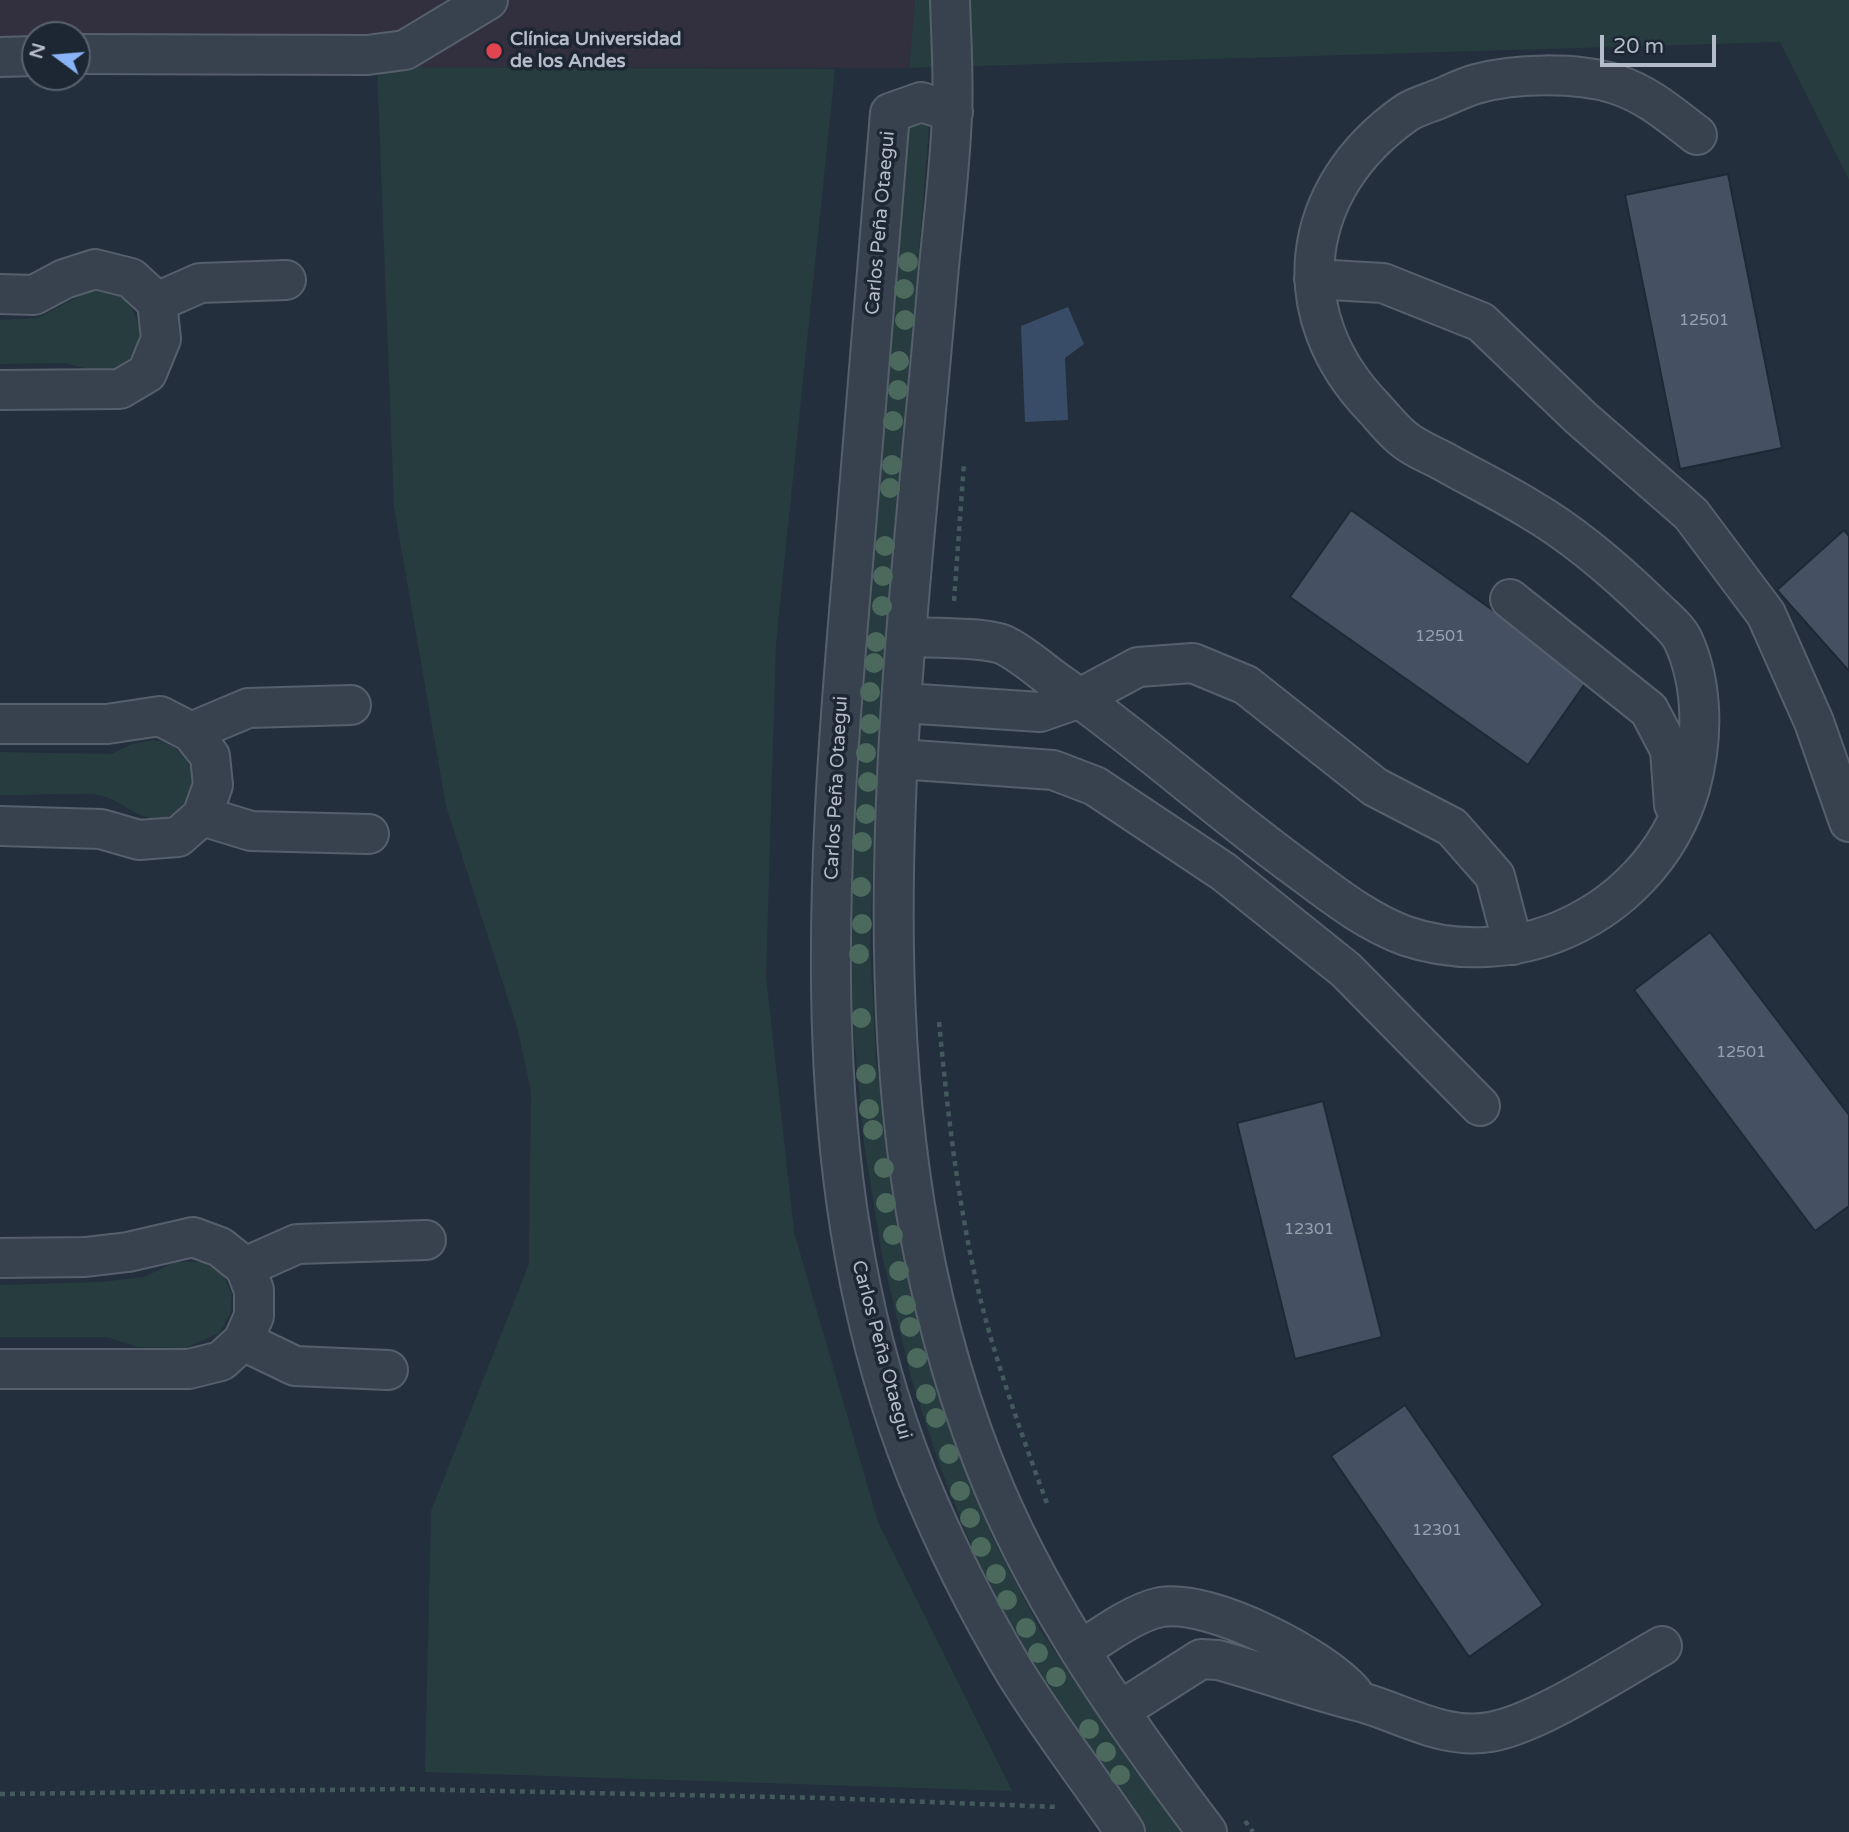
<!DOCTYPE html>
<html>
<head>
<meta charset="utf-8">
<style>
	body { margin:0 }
	#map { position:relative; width:1849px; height:1832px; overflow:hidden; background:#242f3e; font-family:"Varela Round",sans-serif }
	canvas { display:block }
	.north { position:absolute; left:21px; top:21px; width:70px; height:70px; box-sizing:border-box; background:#1d2633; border:2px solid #59626f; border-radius:50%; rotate:286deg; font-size:19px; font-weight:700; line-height:28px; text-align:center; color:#b4bcc9 }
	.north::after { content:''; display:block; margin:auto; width:24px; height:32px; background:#8ab4f8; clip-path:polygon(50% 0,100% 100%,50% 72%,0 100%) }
	.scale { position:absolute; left:1600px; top:35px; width:116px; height:32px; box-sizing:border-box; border:4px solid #b4bcc9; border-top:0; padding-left:9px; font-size:21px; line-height:24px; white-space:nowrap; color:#b4bcc9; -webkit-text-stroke:5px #1d2633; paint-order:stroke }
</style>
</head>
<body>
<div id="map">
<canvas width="1849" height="1832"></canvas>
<div class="north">N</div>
<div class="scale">20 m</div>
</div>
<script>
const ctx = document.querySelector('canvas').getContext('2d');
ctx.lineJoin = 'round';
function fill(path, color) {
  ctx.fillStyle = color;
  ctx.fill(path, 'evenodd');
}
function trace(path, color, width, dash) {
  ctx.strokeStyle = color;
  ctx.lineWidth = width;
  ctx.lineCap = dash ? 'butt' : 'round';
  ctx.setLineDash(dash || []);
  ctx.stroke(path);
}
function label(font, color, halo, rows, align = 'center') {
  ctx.font = font + ' "Varela Round",sans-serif';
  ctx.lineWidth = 7;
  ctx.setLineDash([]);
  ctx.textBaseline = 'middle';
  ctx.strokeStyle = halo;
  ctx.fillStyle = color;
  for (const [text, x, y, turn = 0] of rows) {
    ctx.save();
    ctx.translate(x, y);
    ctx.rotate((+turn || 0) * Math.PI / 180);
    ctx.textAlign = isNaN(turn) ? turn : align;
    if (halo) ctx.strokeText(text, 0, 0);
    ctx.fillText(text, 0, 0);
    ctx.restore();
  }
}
fill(new Path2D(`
	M0 0H915L909 68 377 67 77 35H35V72L0 73Z`), '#32303f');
fill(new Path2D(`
	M915 0H1849V180L1780 42 909 68Z
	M377 67 835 69 776 643 766 976 794 1232 878 1522 1012 1791 425 1772 431 1511 529 1264 531 1091 517 1027 446 806 394 507Z
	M923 119 929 127 876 791 870 943 876 1062 921 1325 958 1447 992 1537 1041 1631 1088 1700 1188 1832H1142L1016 1636 978 1562 942 1472 911 1378 882 1255 864 1144 845 942 852 763 905 128Z
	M91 290 123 296C145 325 144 339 124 369L96 371 65 363 0 364V320L38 318Z
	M154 740C182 745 202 769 187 797 183 806 178 812 169 816 141 825 127 803 103 796 82 791 25 796 0 795V752L111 754 132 744Z
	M175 1262H202L223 1275 232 1294 230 1314 219 1333 186 1348 138 1347 107 1337H0V1285L100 1282 144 1277Z`), '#263c3f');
fill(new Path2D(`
	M1068 307 1084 344 1065 358 1068 420 1025 422 1021 326Z`), '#394c67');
const building = new Path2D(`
	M1728 174 1782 448 1680 469 1625 195Z
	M1351 510 1589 678 1528 765 1290 597Z
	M1844 530 1849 536V671L1777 590Z
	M1710 932 1849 1115V1206L1815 1231 1634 990Z
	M1323 1101 1382 1337 1295 1359 1237 1123Z
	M1405 1405 1543 1605 1469 1657 1331 1456Z`);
fill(building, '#455162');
trace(building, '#1f2835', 2);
const minor = new Path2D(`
	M950 0C951 38 954 77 952 115 950 169 943 223 938 277 905 676 834 1110 995 1490 1048 1614 1127 1726 1207 1832
	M77 54 367 55 405 50 488 0
	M0 57 35 56
	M953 112 921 102 890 113C877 272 864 430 851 588 826 884 804 1193 917 1476 944 1542 976 1607 1013 1669 1047 1725 1088 1777 1125 1832
	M1314 279 1383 283 1481 322 1581 418 1691 514 1766 614 1814 722 1849 822
	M0 294 34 295 64 279 95 269 131 278 157 302 161 339 147 373 120 389 0 390
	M157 302 200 283 286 280
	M1510 599 1649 710 1670 750 1674 805
	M908 637C931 638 986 637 1004 645 1023 654 1041 671 1057 682 1140 740 1215 808 1297 868 1331 893 1365 921 1406 936 1453 952 1508 951 1555 933 1619 908 1670 856 1690 788 1703 741 1704 686 1683 640 1677 628 1664 618 1654 608 1616 571 1575 535 1528 508 1500 491 1471 477 1443 461 1430 454 1416 449 1405 440 1394 432 1384 419 1375 409 1282 314 1299 188 1406 113 1415 107 1426 104 1436 100 1449 95 1462 88 1476 84 1515 73 1576 72 1615 84 1647 94 1671 115 1697 135
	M903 703 1040 712 1080 698 1138 667 1193 663 1246 685 1375 787 1452 827 1495 876 1513 945
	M0 724H107L160 716 191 732 210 756 213 785 202 816 178 837 139 840 101 829 0 826
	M191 732 248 708 351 705
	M899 759 1053 770 1095 786 1224 872 1346 970 1480 1106
	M202 816 251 831 369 834
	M0 1258 85 1257 128 1252 193 1237 220 1247 245 1267 254 1290V1316L243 1341 221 1361 189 1369H0
	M245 1267 297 1244 426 1240
	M243 1341 295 1366 388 1370
	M1080 1651C1102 1636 1135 1612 1161 1607 1211 1599 1321 1656 1353 1693
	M1121 1710 1201 1659 1218 1660C1266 1673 1313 1690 1361 1702 1404 1714 1444 1740 1490 1732 1538 1724 1617 1671 1662 1646`);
trace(minor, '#565f6c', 42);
trace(new Path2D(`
	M954 601 964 463
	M939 1022C949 1126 961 1234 990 1335 1007 1393 1027 1450 1048 1506
	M0 1794 403 1789 824 1798 1059 1807
	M1245 1821 1253 1832`), '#44595c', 4.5, [5, 5]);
trace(minor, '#38414e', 38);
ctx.fillStyle = '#4b6a5d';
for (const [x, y] of [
	[908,262],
	[904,289],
	[905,320],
	[899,361],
	[898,390],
	[893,421],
	[892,465],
	[890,488],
	[885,546],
	[883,576],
	[882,606],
	[876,642],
	[874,663],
	[870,692],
	[870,724],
	[866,753],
	[868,782],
	[866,814],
	[862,842],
	[861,887],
	[862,924],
	[859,954],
	[861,1018],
	[866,1074],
	[869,1109],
	[873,1130],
	[884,1168],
	[886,1203],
	[893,1235],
	[899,1271],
	[906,1305],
	[910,1327],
	[917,1358],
	[926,1394],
	[936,1418],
	[949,1454],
	[960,1491],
	[970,1518],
	[981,1547],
	[996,1574],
	[1007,1600],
	[1026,1628],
	[1038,1653],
	[1056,1677],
	[1089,1729],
	[1106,1752],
	[1120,1775]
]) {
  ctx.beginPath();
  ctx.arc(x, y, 10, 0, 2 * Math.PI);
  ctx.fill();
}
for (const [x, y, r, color] of [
	[494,51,9,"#e0444e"]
]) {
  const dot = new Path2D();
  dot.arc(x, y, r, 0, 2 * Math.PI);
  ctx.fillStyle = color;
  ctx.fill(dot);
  trace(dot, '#1d2633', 2.5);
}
label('16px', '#98a1af', null, [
	["12501",1704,321],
	["12501",1440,637],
	["12501",1741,1053],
	["12301",1309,1230],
	["12301",1437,1531]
]);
label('bold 19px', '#b4bcc9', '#1d2633', [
	["Clínica Universidad",510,40],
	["de los Andes",510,62]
], 'left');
label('19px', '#b4bcc9', '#1d2633', [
	["Carlos Peña Otaegui",881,223,-85],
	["Carlos Peña Otaegui",837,788,-87],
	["Carlos Peña Otaegui",881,1350,75]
]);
</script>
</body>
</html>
